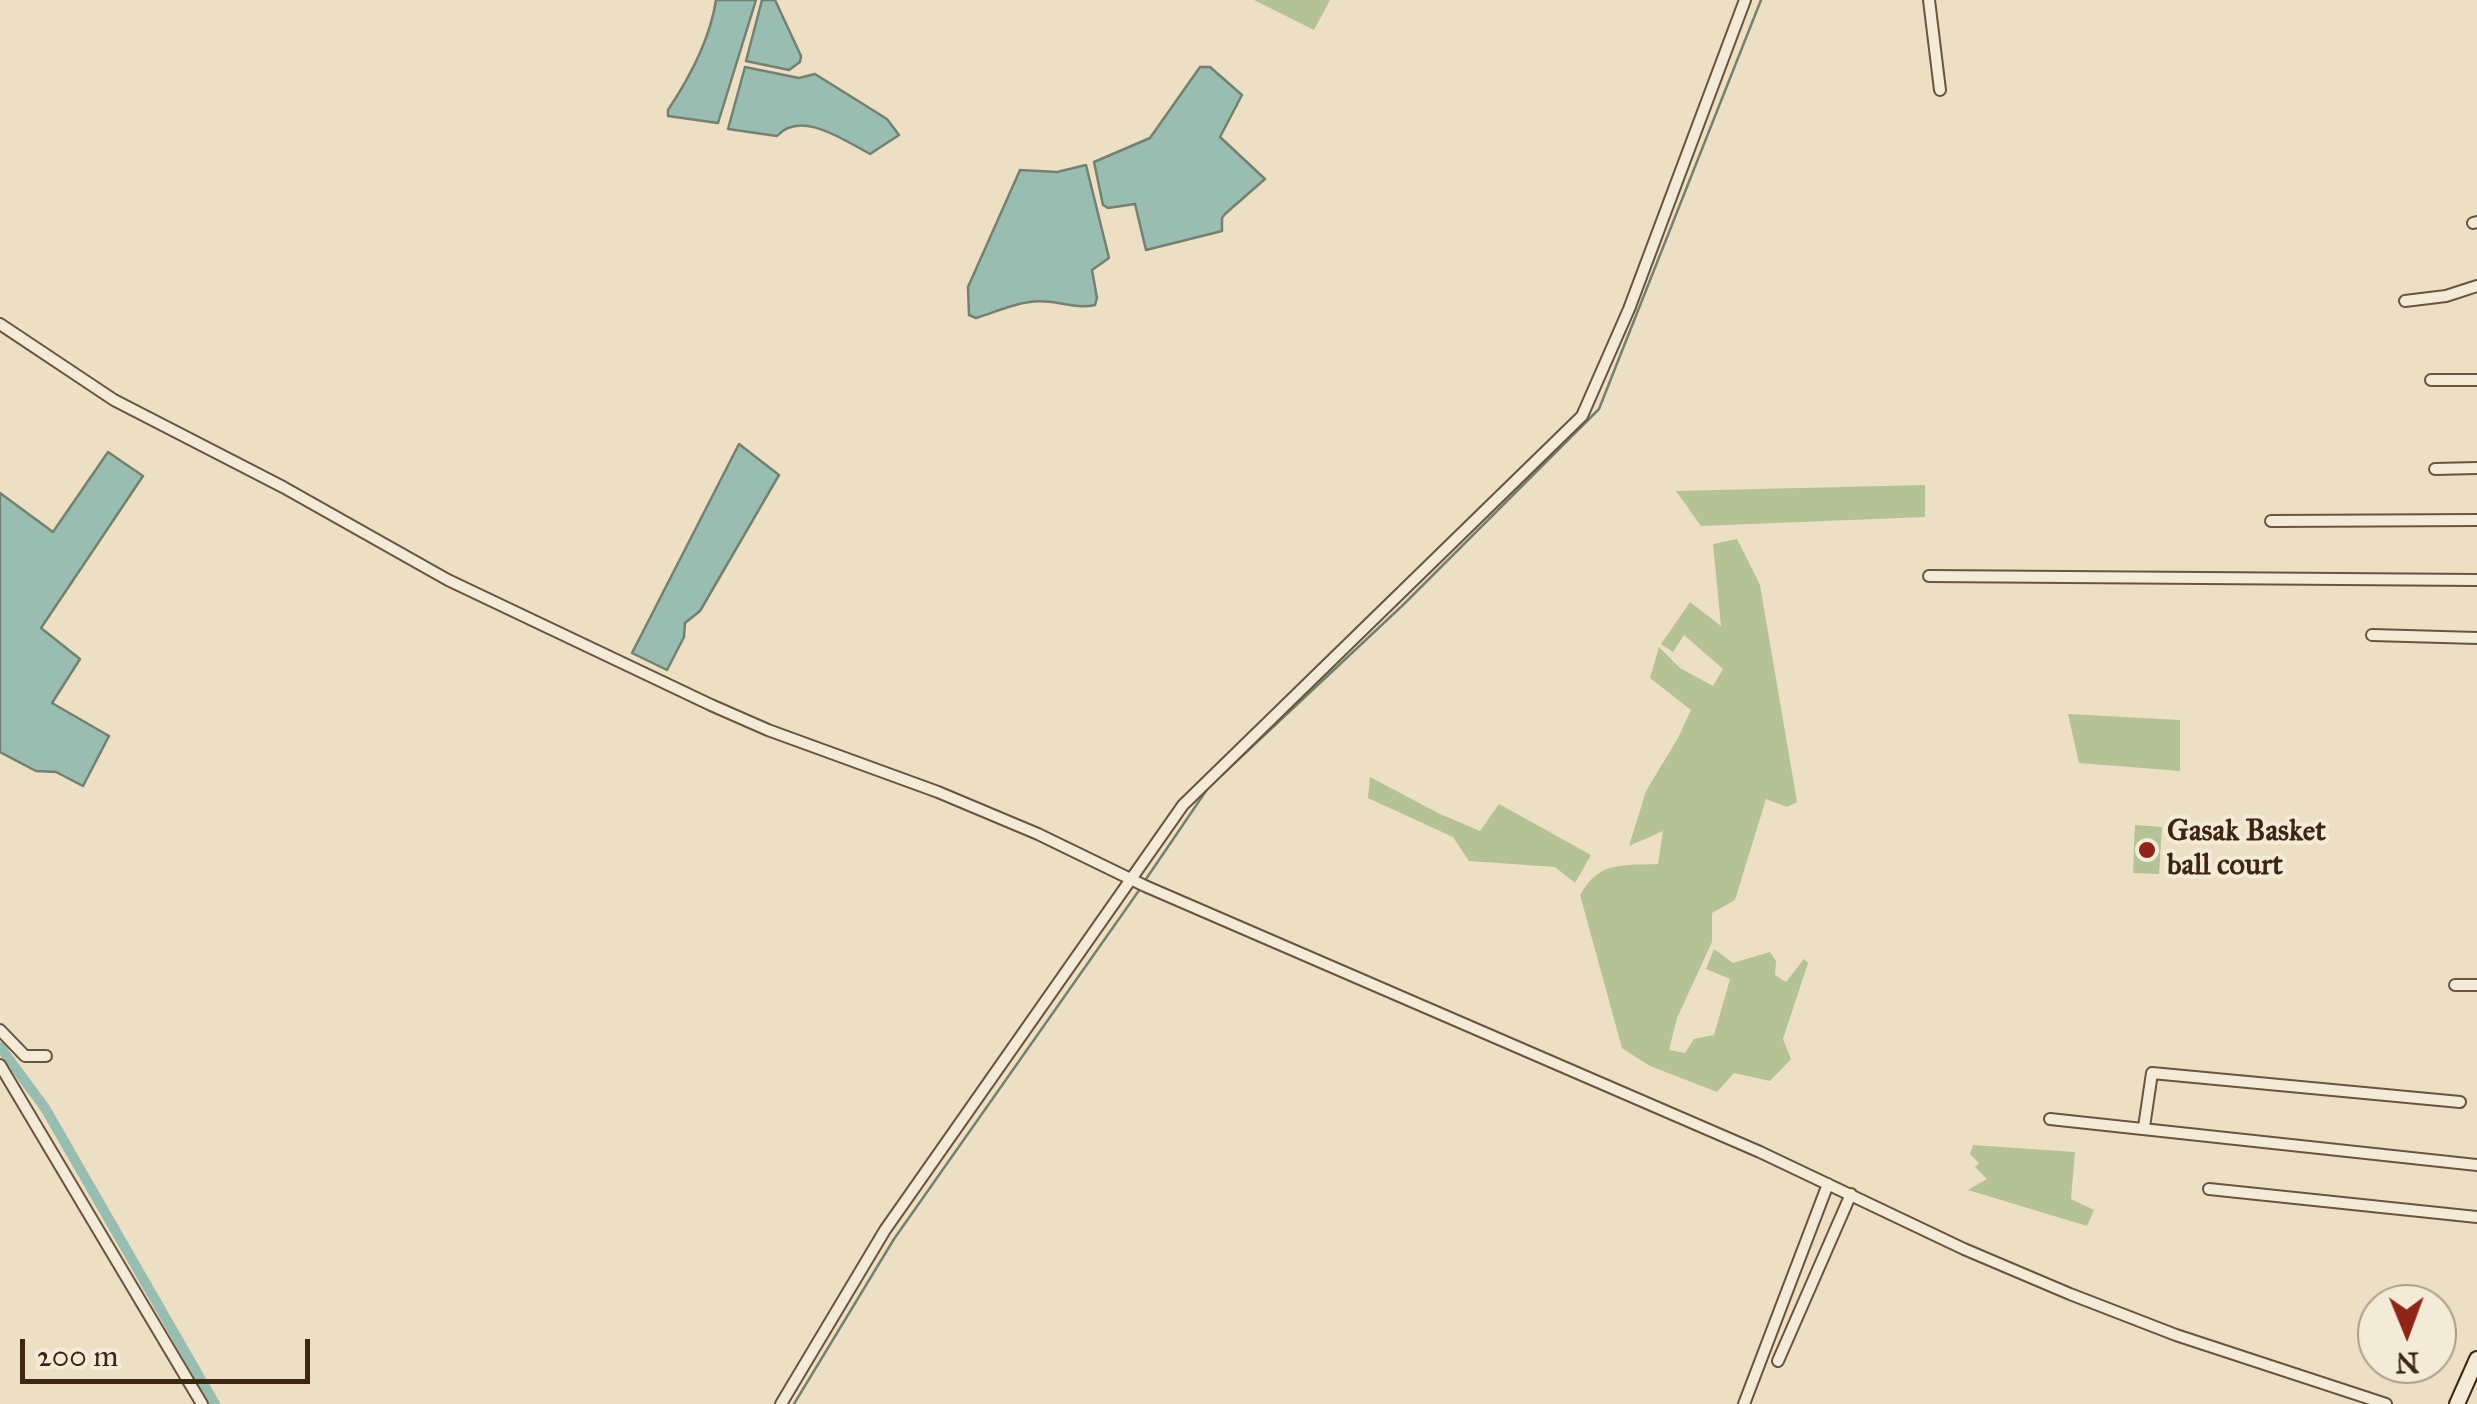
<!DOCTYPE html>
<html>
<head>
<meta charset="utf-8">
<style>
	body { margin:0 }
	#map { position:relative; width:2477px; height:1404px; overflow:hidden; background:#eddfc3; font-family:"IM FELL Great Primer",serif }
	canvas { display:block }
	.north { position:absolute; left:2357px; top:1284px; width:100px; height:100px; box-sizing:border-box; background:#f3ead8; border:2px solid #aa9c88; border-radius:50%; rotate:179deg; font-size:28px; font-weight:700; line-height:40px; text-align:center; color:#3d2611 }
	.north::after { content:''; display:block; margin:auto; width:35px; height:45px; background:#8f2418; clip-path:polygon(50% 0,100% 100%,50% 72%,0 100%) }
	.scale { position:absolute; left:20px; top:1339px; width:290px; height:45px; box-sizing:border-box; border:5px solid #3d2611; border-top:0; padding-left:12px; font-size:30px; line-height:35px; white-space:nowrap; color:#3d2611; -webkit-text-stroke:8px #f3ead8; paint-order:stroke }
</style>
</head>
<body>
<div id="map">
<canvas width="2477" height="1404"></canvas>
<div class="north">N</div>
<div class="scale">200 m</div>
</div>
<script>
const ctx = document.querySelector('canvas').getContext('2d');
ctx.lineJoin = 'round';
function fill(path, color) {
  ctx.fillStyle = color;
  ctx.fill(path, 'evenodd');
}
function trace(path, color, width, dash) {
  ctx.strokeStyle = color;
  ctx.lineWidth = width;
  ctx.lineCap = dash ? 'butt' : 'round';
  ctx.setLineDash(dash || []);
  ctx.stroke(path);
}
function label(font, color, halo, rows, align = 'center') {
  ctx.font = font + ' "IM FELL Great Primer",serif';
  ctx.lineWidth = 8;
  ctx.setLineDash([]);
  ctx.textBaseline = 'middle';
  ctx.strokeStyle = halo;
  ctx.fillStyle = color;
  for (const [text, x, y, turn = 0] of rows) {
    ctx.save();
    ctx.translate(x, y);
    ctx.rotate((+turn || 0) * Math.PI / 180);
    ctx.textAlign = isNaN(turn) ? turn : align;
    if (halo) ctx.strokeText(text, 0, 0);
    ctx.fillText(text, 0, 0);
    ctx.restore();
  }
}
fill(new Path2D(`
	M1254 0H1330L1314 30Z
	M1925 485V517L1701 526 1676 491Z
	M1737 539 1760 585 1797 802 1787 807 1766 799 1735 900 1712 913V942L1677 1018 1669 1050 1685 1053 1694 1039 1714 1035 1730 979 1706 969 1714 949 1733 963 1770 952 1776 961 1775 975 1786 982 1804 959 1808 963 1783 1039 1791 1059 1770 1081 1734 1073 1717 1092 1650 1066 1622 1048 1580 895C1600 860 1622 866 1658 864L1663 831 1629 846 1646 791 1678 738 1691 710 1650 678 1659 647 1680 668 1713 686 1723 669 1684 635 1673 652 1661 644 1690 602 1721 626 1713 544Z
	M2068 714 2180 720V771L2079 763Z
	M1370 777 1440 814 1480 831 1499 804 1591 855 1575 883 1555 867 1469 861 1453 837 1368 798Z
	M2135 825 2162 827 2159 874 2133 873Z
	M1973 1145 2075 1152 2071 1199 2094 1210 2087 1226 1968 1190 1987 1179 1975 1167 1979 1163 1970 1154Z`), '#b4c296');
const water = new Path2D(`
	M716 0H756L718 123 668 116V110C690 77 710 40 716 0Z
	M762 0H775L801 56 800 62 789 70 746 61Z
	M745 67 799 78 815 74 887 119 899 135 870 154C845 141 801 109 777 136L728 129Z
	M1200 67H1210L1242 95 1220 137 1265 179 1225 214 1222 218V231L1146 250 1135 204 1108 208 1103 205 1094 162 1150 138Z
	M1086 165 1109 258 1092 270 1097 298 1095 305C1073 310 1053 298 1030 302 1012 304 993 313 976 318L969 315 968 287 1020 170 1057 172Z
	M739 444 779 475 700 611 685 623 684 637 667 670 632 653Z
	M108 452 143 476 41 628 80 659 52 703 109 736 83 786 56 772 36 771 0 752V493L53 532Z`);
fill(water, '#99bdb1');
trace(water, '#748171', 2.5);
trace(new Path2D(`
	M1144 882 1208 788 1403 605 1599 409 1761 0
	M794 1404 894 1239 1140 889`), '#748171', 2.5);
trace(new Path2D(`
	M0 1047 45 1108 215 1404`), '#99bdb1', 10);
const street = new Path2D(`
	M1929 0 1940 90
	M2473 223 2477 222
	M2405 301 2446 296 2477 286
	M0 324 114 400 283 487 448 580 711 705 768 730 938 792 1038 834 1145 886 1760 1152 1964 1249 2070 1294 2176 1335 2386 1404
	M2431 380H2477
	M2435 469 2477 468
	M2271 521 2477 520
	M1929 576 2477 580
	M2372 635 2477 638
	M2455 985H2477
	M0 1030 25 1056H46
	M0 1065 202 1404
	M2050 1119 2477 1165
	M2144 1127 2152 1073 2460 1102
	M2209 1189 2477 1217
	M1778 1361 1851 1194
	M781 1404 885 1230 1183 805 1582 416 1629 309 1745 0
	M1744 1404 1828 1184`);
const secondary = new Path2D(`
	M2457 1404 2477 1359`);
trace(street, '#69543e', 14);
trace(secondary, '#3d2611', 18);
trace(street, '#f3ead8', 10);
trace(secondary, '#f3ead8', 14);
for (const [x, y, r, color] of [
	[2147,850,10,"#8f2418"]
]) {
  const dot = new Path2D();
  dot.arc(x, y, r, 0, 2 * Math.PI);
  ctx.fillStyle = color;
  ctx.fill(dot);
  trace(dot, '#f3ead8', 4);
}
label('bold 30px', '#3d2611', '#f3ead8', [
	["Gasak Basket",2167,833],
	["ball court",2167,867]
], 'left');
</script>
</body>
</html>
